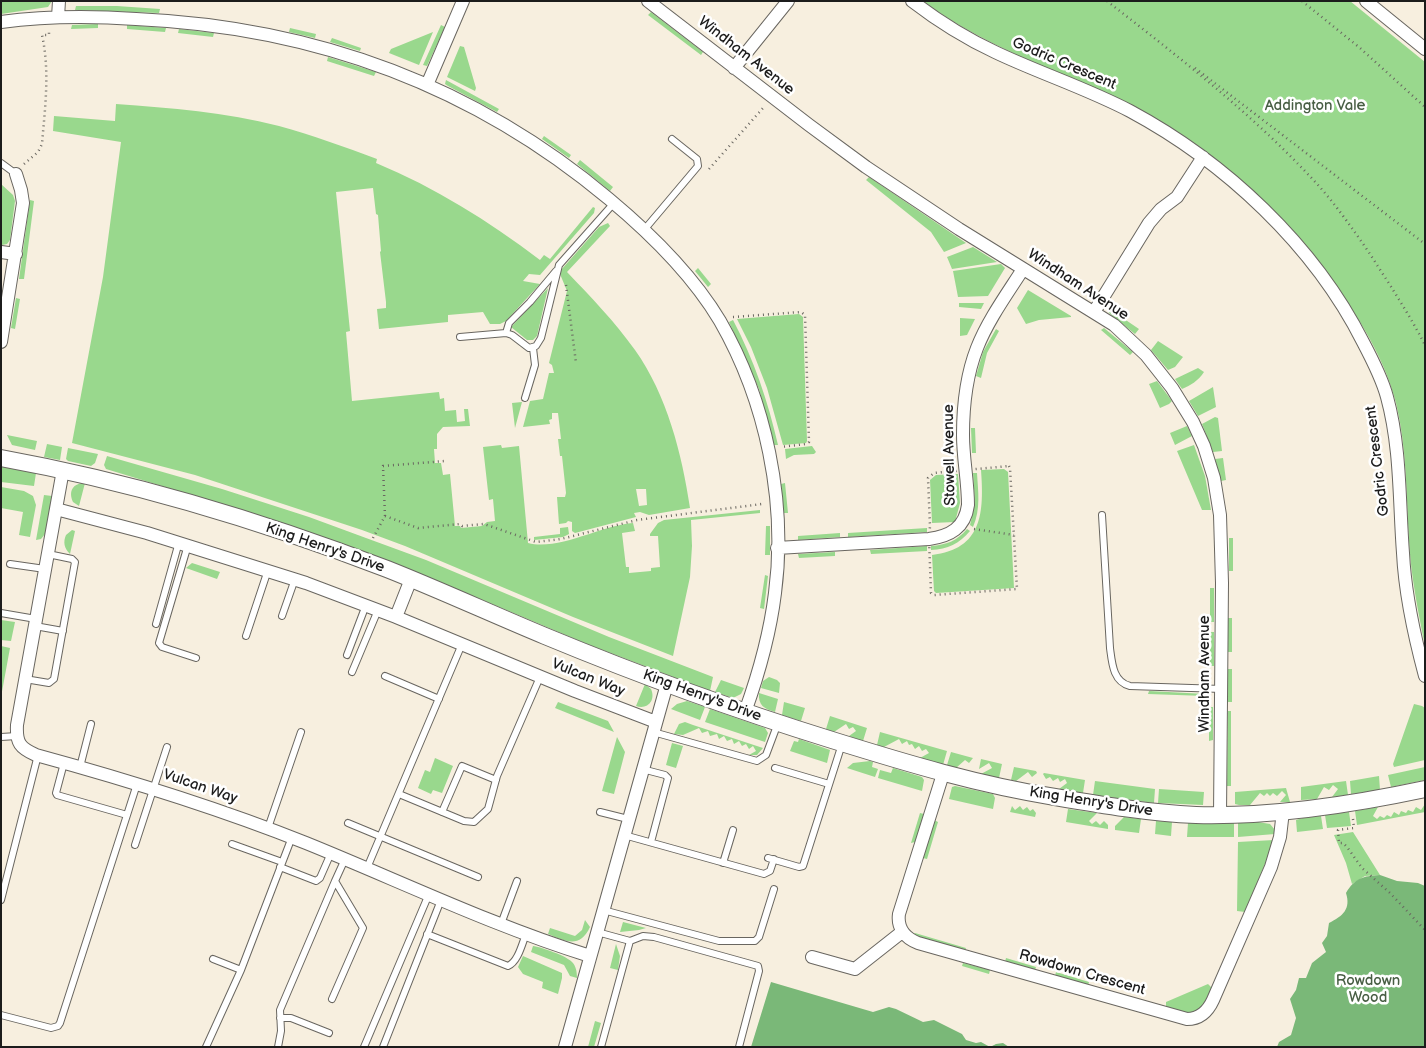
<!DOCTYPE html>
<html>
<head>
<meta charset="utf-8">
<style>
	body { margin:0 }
	#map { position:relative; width:1426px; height:1048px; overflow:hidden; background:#f7efdf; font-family:"Balsamiq Sans",sans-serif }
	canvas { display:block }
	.frame { position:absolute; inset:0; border:2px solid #1c1c1c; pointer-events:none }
</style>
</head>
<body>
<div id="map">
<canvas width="1426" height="1048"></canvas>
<div class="frame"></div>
</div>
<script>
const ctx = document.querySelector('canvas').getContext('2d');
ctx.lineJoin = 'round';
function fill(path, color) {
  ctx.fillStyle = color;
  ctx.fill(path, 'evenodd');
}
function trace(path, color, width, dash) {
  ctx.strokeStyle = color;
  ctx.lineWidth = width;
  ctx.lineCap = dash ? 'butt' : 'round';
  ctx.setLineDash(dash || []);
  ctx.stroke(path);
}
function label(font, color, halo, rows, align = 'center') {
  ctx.font = font + ' "Balsamiq Sans",sans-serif';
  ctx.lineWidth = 5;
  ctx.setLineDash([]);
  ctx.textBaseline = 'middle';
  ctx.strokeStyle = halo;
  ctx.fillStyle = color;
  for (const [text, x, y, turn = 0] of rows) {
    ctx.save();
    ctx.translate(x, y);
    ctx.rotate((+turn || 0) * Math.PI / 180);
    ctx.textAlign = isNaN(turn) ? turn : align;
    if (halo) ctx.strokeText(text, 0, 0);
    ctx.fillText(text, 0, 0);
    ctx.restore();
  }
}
fill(new Path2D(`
	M1 1H52L48 7 1 14Z
	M923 1H1350L1425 62V646C1418 611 1411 576 1409 541 1406 495 1407 448 1396 403 1383 352 1351 305 1319 264 1272 205 1219 154 1153 117 1078 75 993 54 923 1Z
	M76 6H117L160 9 159 13 75 10Z
	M651 12 703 52 701 55 648 15Z
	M98 24V28L71 29 72 25Z
	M127 25 166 28 165 32 127 29Z
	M441 25 445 27 427 66 423 65Z
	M290 28 316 34 315 38 289 32Z
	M179 29 214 33 213 37 178 33Z
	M433 32 419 65 389 53 391 49Z
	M332 38 361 48 360 51 330 42Z
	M460 46 464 47 476 88 475 91 447 77Z
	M328 57 376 72 374 76 327 61Z
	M446 80 499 109 497 112 448 86 445 84Z
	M116 104C171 108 225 112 279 126 312 135 345 147 377 159L376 163C436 188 487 220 540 260L544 255 550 259 593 207 595 208 594 213 540 275 529 274 523 281 540 284 506 321 500 324H490L483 312 448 315V322L379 329 377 309 386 308V302L380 252 381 251 378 215 376 214 373 188 336 192 350 331 346 332 352 401 439 392 440 399 444 398 445 411 456 410 457 422 465 421 464 409H468L470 426 443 427 437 434V449H434L435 463H441L443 475 450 474 455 526H460L461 528 482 526 487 522 495 521 493 499 489 500 483 447 501 445 502 448 519 446 528 543C559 551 602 525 633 523L635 531 622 533 626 567H629V573L651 571V568L660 567 658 536H650V534L658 523 664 520 760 510V513L691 520 692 546 690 577 673 656 573 617 405 546 362 530 195 475 72 443 103 277 121 142 53 131 54 116 115 121Z
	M544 136 571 155 569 158 542 139Z
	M580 160 613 187 610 191 577 164Z
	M869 177 966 243 944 252 931 232 866 180Z
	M1 184 13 195 15 201 10 240 7 244 2 245Z
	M30 200 34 201 24 279H19Z
	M608 223 610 226 567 272C591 297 615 322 635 350 667 395 682 454 690 508L649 515 640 512 634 513 636 517 575 533 572 531V522L568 521 566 523 559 524 557 497H565L566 493 562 456H560L558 439H561L558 413H552V419L549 420 550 424 523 427 530 401 543 399 549 373H554L552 365 549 363 567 291 560 274 561 270 599 227ZM636 489H646L647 505 639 506Z
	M973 247 997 262 952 269 947 257Z
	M1001 264 1005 268 988 296 958 297 953 271Z
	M698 268 711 284 708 287 695 271Z
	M548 288 537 336 533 340H527L511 327Z
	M1028 290 1071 316V317L1039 320 1026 324 1017 308Z
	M16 298 20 299 15 329 11 328Z
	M959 303H984L981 309 959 307Z
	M1108 308 1139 329 1135 334 1110 314 1107 310Z
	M799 314 803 317 807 441 806 443 783 445 767 388 751 347 737 319Z
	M960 318 975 319 967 335 960 336Z
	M733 320C754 360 768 401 778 445H774L759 389 729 322Z
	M1104 328 1133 352 1130 355 1101 330Z
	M996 329 999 331 987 353 981 378 976 376 983 352Z
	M1158 341 1183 357 1175 367 1168 370 1151 350Z
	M1198 368 1204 372C1198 381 1191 385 1182 389L1175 379Z
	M1157 381 1172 401 1169 404 1160 408 1149 384Z
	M1213 387 1216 407 1198 416 1189 401Z
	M522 402 515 428 512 403Z
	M1215 417 1218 418 1222 451 1213 452 1202 424Z
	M1187 426 1192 436 1175 445 1170 433Z
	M971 428H975L976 453H972Z
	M7 435 37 441 35 450 12 445Z
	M47 444 62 447 60 460 44 457Z
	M1194 445 1205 476 1211 510H1202L1177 451Z
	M812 446 816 452 814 454 794 455 786 459 785 449Z
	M68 448 98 454 95 463 91 466 68 461 66 459Z
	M107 456 222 489 309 517 366 538 426 560 609 637 713 677 710 691 587 644 397 564 267 518 106 469 104 465Z
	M1223 458 1226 480 1221 481 1215 459Z
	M1 466 36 473 34 486 1 482Z
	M1004 469 1008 472 1014 588 936 593 934 591 932 555C983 549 984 512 981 470Z
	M973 473H977C978 491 981 509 973 527L970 525 975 503Z
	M958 474 960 503 955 522 932 523 930 480 936 475Z
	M85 483 79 506 73 502C68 491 73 483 85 483Z
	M785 483 788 513H783L781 484Z
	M1 487 24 491 33 496 36 505 30 537 19 535 23 512 1 508Z
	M44 495 52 496 45 534 41 539 36 540Z
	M766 526H770V555H765Z
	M568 527 569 534 563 537 534 540V537L560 534V528Z
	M927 528V532L848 537V533Z
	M967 529 970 531C959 544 948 549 931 550V546C946 545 957 541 967 529Z
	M72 530 75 531 70 554C64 548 63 542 66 535Z
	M840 533V537L798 540V536Z
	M1229 538H1233V571H1229Z
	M927 546V551L871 554 870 550Z
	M835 552V556L799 558 798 554Z
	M192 563 220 572 217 579 186 568Z
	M765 575 768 576 764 609 760 608Z
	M1210 588H1214V622H1210Z
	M1228 618H1232V652H1228Z
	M1 620 15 622 11 641 1 640Z
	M1210 632H1214V666H1210Z
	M1 646 10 648 1 697Z
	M1228 669H1232V702H1228Z
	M769 677 777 680 780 683 779 693 761 688 763 681Z
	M721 680 744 688 741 694 733 698 715 692Z
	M645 684 651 689C656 700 648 710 636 706Z
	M1149 691 1206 694V696L1148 694Z
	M759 693 778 699 775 712C764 709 758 705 759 693Z
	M687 701 705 707 700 720 671 709 677 704Z
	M558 702 608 721 614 732 555 708Z
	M784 702 805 708 801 721 782 715Z
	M1414 704 1422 706 1425 708V760L1394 767 1393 764Z
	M1209 707H1213V740L1209 741Z
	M710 709 765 728 768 733 765 742 705 722Z
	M1228 711H1231V786H1227Z
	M830 716 867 728 863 741 849 736 856 731 853 727 849 729 846 724 834 732 826 729Z
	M685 722 693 725 763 748 757 755H749L756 751 753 746 749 749 746 744 742 746 739 741 734 744 732 739 727 741 724 736 719 739 717 734 710 736 708 731 702 733 699 728 683 735 674 734 679 724Z
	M880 732 947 751 943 765 920 758 929 753 926 749 922 751 919 746 915 749 912 744 909 745 907 741 902 744 899 739 884 747 877 745Z
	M617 737 625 752 614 794 602 791Z
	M799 739 830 750 827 763 790 751 794 741 798 742Z
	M672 743 683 746 676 768 666 765Z
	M951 752 973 758 969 763 965 760 956 768 947 765Z
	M435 758 453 766 442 793 433 790 431 794 418 788 425 770 430 772Z
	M981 759 1002 764 999 778 981 774 992 768 989 763 979 769Z
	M870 761 873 762 872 767 878 769 875 777 847 768 853 763Z
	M1014 767 1036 771 1037 773 1032 777 1028 772 1016 781 1011 780Z
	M1425 767V780L1391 787 1388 775Z
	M893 768 922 777 924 780 922 791 878 778 880 770 891 773Z
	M1044 773 1085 780 1083 793 1059 789 1067 783 1065 779 1060 782 1058 778 1053 781 1050 777 1046 779 1043 774Z
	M1379 776 1380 790 1351 794 1350 781Z
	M1095 781 1155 789 1154 803 1093 795Z
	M1346 781 1348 795 1332 797 1338 789 1333 785 1329 790 1324 787 1317 799 1301 800V787Z
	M955 786 993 794 995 798 993 809 949 799 952 787Z
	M1286 788 1290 802H1280L1286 795 1282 791 1277 796 1273 793 1270 796 1267 793 1264 796 1260 793 1250 805H1239L1235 804V792Z
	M1159 789 1204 792 1203 805 1158 803Z
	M1425 804V812L1357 825 1355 811 1378 807 1373 816 1377 819 1380 816 1384 818 1387 815 1391 817 1394 812 1399 815 1401 811 1406 813 1408 810 1413 812 1416 807 1421 810Z
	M1012 806 1015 810 1020 806 1023 810 1027 807 1030 811 1033 809 1036 813 1035 817 1010 812Z
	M1068 809 1097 813 1089 821 1092 824 1096 821 1100 825 1104 821 1108 825V829L1066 822Z
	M1349 812 1351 826 1327 828 1325 815Z
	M920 813 924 814 915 842 911 843Z
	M1321 816 1323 829 1297 832 1296 820 1306 817Z
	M1124 817 1141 819 1139 833 1115 830V826Z
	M934 820 938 822 927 859 923 858Z
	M1156 821 1172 822 1171 836 1155 834Z
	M1258 822 1270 824 1275 830V834L1238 837V823Z
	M1188 823H1234V837H1187Z
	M1353 832 1380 875 1365 876 1352 884 1346 863 1334 835Z
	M1274 840 1267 859 1245 912 1237 911 1238 842Z
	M585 920 590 927C580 949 565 941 548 934L550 928 575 936 582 930Z
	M623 922 646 928 639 930 620 932Z
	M915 933 966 948 965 951 912 935Z
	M616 944 620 956 618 970 610 968Z
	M533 946C541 947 567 956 572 962 576 966 577 972 577 978L570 976 564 965 531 952Z
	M523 956 562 973V978L558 994 542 988 543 982 523 974 518 967Z
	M1006 958 1036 967 1035 970 1005 962Z
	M963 963 990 970 989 974 962 966Z
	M1056 972 1089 982 1088 986 1055 976Z
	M1208 984 1212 988C1198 1017 1196 1015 1166 1008V1002Z
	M595 1021 601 1023 594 1047H588Z`), '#99d88d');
fill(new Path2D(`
	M1380 875 1397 881 1418 883 1425 886V1047H1277L1279 1042 1291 1035 1296 1018 1290 999 1296 990 1299 978H1306L1312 963 1326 952 1322 943 1327 936 1329 923C1343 916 1351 909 1346 893 1355 878 1363 876 1380 875Z
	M771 982 873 1012 889 1007 896 1009 923 1022 934 1020 962 1034 966 1040 976 1043 981 1042 990 1047 996 1044 1003 1043 1009 1047H751Z`), '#7ab878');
const service = new Path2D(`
	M1 163 16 174
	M644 230 698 166 697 159 672 139
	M506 333 509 323 530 302 556 271
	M460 337 506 333 512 335 529 348 536 346 541 338 559 265 614 203
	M525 398 535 365 533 348
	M1102 515 1110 648C1112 663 1113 682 1130 686L1222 689
	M188 545 159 643 162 647 196 658
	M10 564 45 569
	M1 613 36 619
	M282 616 295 579
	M156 624 179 542
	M35 626 63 631
	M246 636 268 570
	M347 655 366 605
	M352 672 378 610
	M385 676 439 699
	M25 679 49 683 54 679 75 562 72 559 48 554
	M653 732 757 761 766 755 778 723
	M1 737 17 736
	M64 763 56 793 57 795 127 815
	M80 767 91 724
	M775 768 829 784
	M642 769 665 775 668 778 651 842
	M399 794 464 821 474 822 488 809 497 776 540 677
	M442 812 462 766 496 780
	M600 812 628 819
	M348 823 478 877
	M268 828 301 732
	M624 835 764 874 770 871 774 859
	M232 844 282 862
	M135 845 167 747
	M768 858 799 867 803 866 842 744
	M723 863 733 830
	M280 867 316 881 320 878 331 853
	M367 868 462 644
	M1 900 38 755
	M603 910 719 941H755L759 937 774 889
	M501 924 517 881
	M597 932 630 941 643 936 654 937 758 966 759 971 739 1047
	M427 934 508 966C518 962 522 944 526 934
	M213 959 241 970
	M332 999 363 928 335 881 345 859
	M1 1015 51 1028 58 1026 60 1023 137 784
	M280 1018H291L329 1033
	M206 1047 241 970 292 837
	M278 1047 281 1031 280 1010 335 881
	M364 1047 429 894
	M383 1047 441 900
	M601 1047 630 941`);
const minor = new Path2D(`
	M648 1 809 125 866 167 959 229 1114 325 1146 355 1172 388 1193 422 1204 446 1214 478 1220 515 1222 583 1220 815
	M912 1C938 21 965 38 995 52 1039 73 1086 88 1130 111 1225 162 1314 245 1363 342 1372 359 1382 378 1387 397 1401 448 1399 501 1403 553 1405 594 1414 635 1425 676
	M1366 1 1425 49
	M58 17 59 1
	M1 22C46 16 91 16 136 19 313 27 473 85 609 199 651 234 692 274 720 321 766 401 787 502 775 593 770 634 759 673 745 712
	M734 68 788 1
	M427 85 463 1
	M1 252 16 254
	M1094 312 1149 223 1161 209 1177 197 1203 157
	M1 342 23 203 21 190 16 174
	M63 470 17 725C16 743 20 748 36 755 128 780 218 808 306 843 400 881 493 926 590 956
	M56 509 147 533 306 583 396 617 575 691 656 722
	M777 548 929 539C950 536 965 528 968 505 968 481 963 459 963 435 963 407 966 376 977 348 988 320 1007 294 1023 269
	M396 617 411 579
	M943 774 899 914C897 928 905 938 918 943L1187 1019C1200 1019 1208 1011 1213 1000L1271 867 1280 837 1283 811
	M812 957 855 969 902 932
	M565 1047 667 684`);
const tertiary = new Path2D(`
	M1 458C133 482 262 521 387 569 440 590 492 614 545 636 639 675 735 710 832 740 906 763 979 785 1055 797 1102 805 1149 813 1196 815 1272 817 1350 805 1425 789`);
trace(service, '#696660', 8);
trace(minor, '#696660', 14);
trace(tertiary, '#696660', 18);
trace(new Path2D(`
	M1107 1C1180 58 1255 116 1318 185 1336 205 1352 228 1368 251 1388 282 1408 312 1425 345
	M1302 1 1360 48 1425 107
	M1195 68 1425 244
	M24 164 38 152 42 144C45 108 50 71 42 35H49V32
	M709 169 763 108
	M566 285 576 363
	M733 317 801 312 805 315 809 442 806 444 780 447
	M1009 466 1010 468 1017 589 934 595 931 593 929 539 930 526 928 478 934 473Z
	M385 516 383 466 445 461
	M974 529 1014 535
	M373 538 385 516 418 528 460 524 462 526 484 524 536 542 561 539 637 520 762 504
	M1353 819 1354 828 1338 830 1339 843H1343L1347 847 1362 868 1390 893 1425 930`), '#696660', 2.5, [1, 4]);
trace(service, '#fff', 6);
trace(minor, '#fff', 12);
trace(tertiary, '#fff', 16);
label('15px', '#1c1c1c', '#fff', [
	["Windham Avenue",746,56,38],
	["Godric Crescent",1064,64,23],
	["Windham Avenue",1078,285,33],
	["Stowell Avenue",950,455,-91],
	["Godric Crescent",1378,461,-97],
	["King Henry's Drive",325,548,19],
	["Windham Avenue",1205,674,-90],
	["Vulcan Way",588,678,22],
	["King Henry's Drive",702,696,20],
	["Vulcan Way",200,787,19],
	["King Henry's Drive",1091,802,9],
	["Rowdown Crescent",1082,973,16]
]);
label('15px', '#485e44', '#fff', [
	["Addington Vale",1315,106],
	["Rowdown",1368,981],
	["Wood",1368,998]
]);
</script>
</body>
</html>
